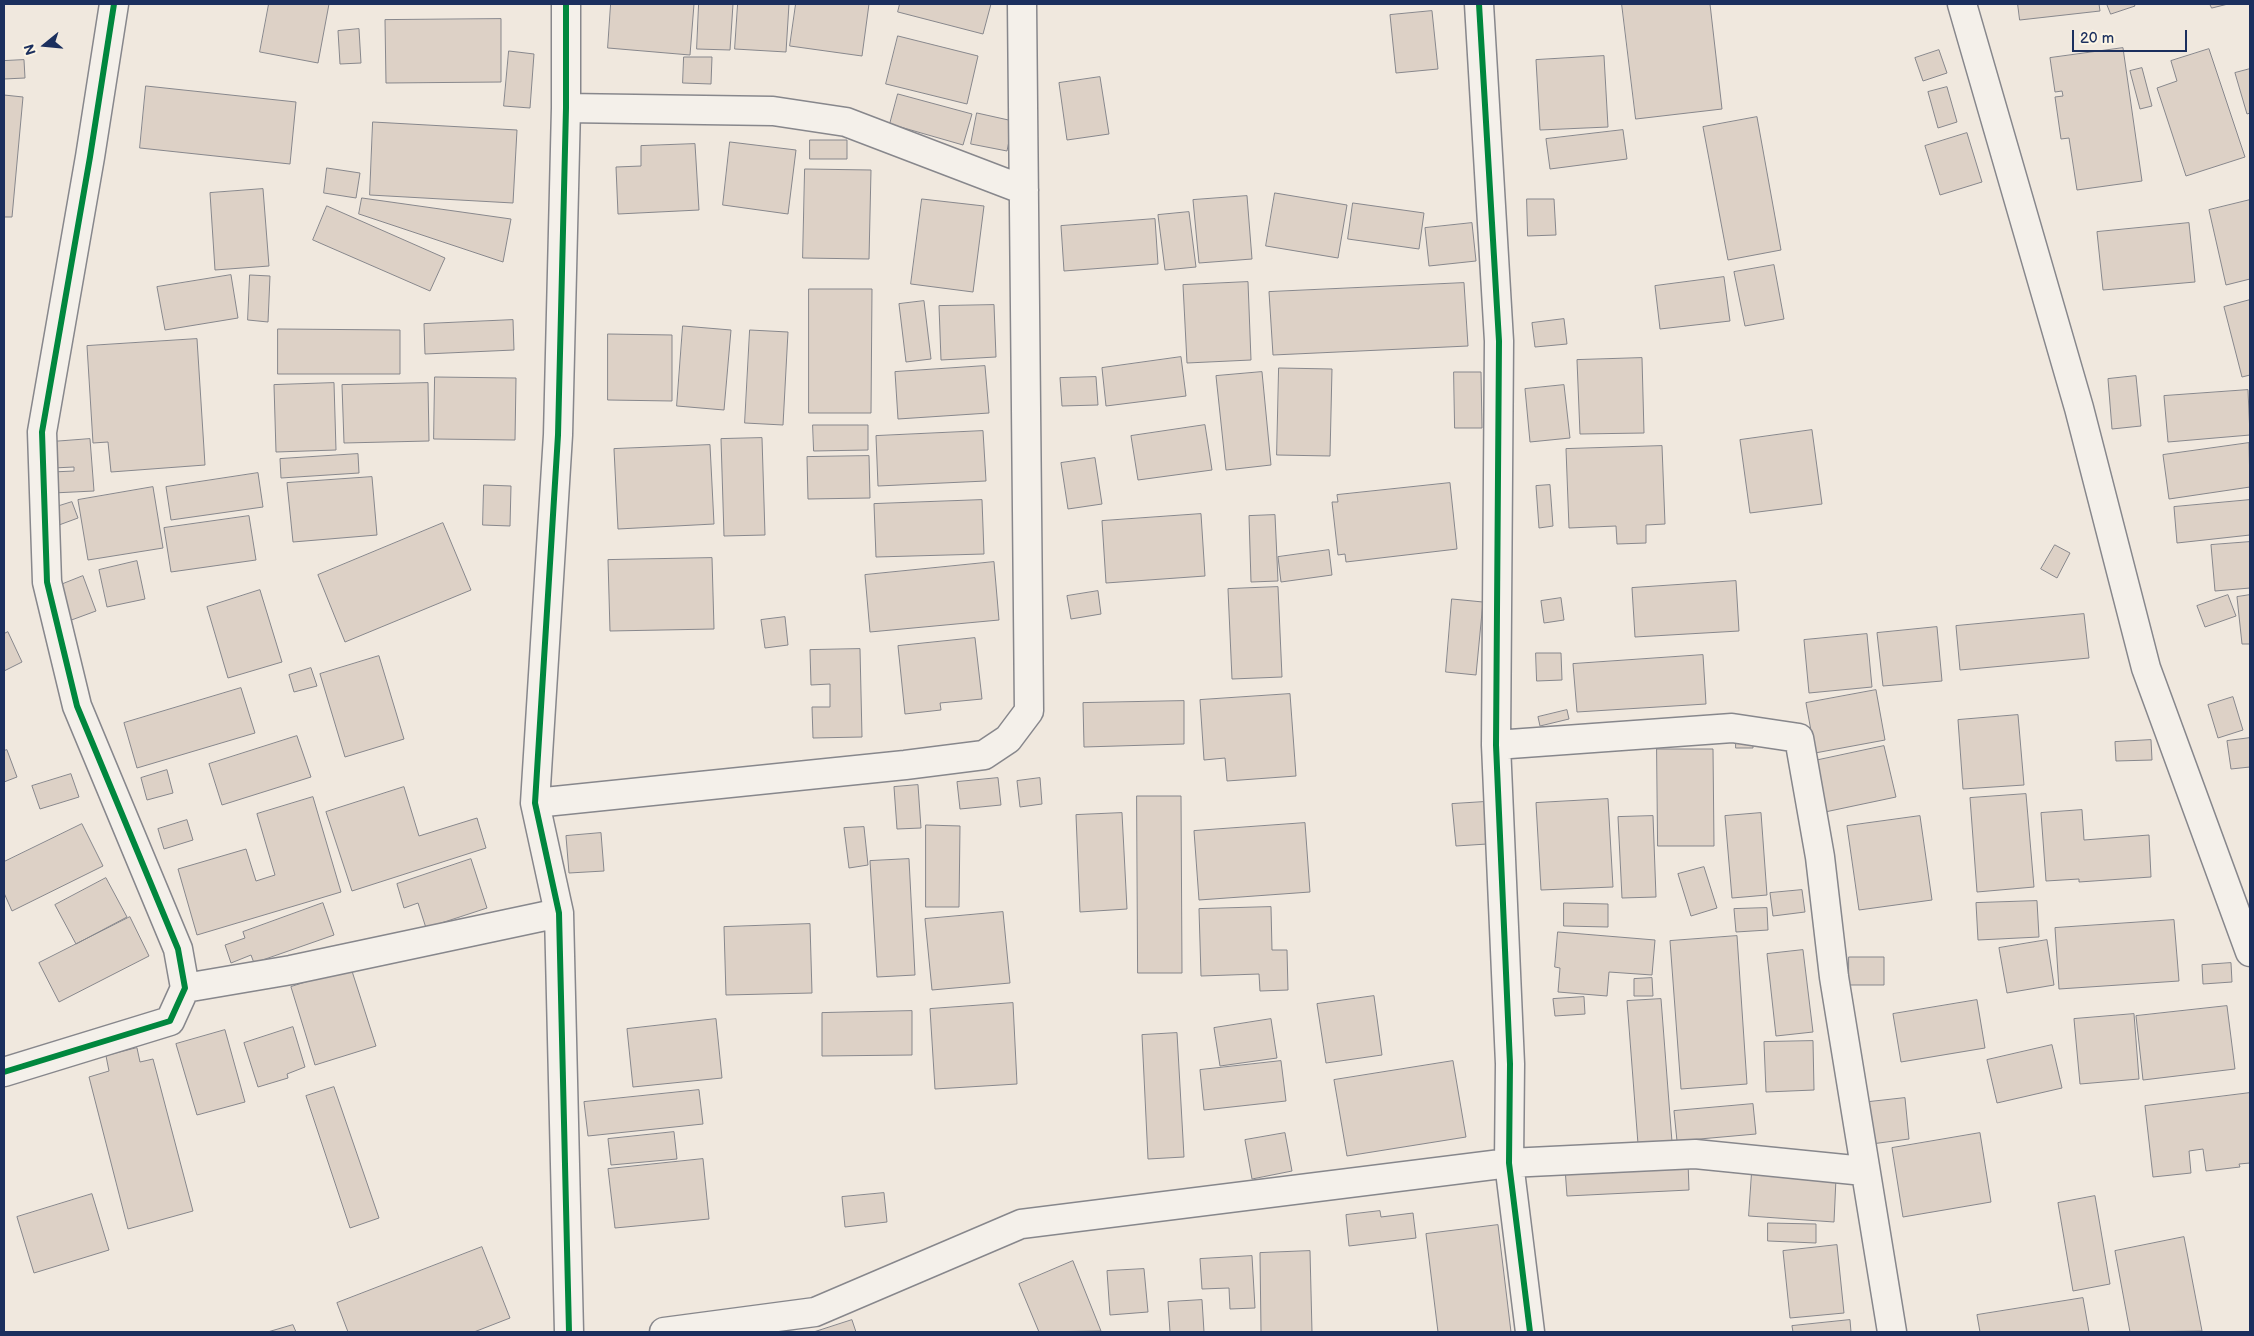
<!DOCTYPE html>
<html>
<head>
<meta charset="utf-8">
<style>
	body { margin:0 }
	#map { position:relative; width:2254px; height:1336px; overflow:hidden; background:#f0e8de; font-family:"Balsamiq Sans",sans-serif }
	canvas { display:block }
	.frame { position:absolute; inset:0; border:5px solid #1b2f5e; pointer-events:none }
	.north { position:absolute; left:20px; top:20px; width:50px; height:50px; -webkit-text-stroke:4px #fcf5e5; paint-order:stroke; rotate:253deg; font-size:14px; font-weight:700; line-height:20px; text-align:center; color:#1b2f5e }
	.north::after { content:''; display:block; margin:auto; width:18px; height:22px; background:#1b2f5e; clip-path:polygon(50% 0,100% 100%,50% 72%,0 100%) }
	.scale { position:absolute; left:2072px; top:30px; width:115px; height:22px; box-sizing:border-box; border:2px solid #1b2f5e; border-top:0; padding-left:6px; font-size:15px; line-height:18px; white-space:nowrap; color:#1b2f5e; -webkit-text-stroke:4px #fcf5e5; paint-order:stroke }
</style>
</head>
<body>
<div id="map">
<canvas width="2254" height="1336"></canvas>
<div class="frame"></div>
<div class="north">N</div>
<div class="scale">20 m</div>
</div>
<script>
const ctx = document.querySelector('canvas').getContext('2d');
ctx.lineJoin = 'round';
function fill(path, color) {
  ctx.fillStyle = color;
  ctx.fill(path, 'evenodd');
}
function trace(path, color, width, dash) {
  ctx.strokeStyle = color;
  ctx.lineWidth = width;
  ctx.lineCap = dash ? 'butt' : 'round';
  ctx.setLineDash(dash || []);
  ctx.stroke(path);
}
const building = new Path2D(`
	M269 4H329L318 63 260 52Z
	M611 4H694L690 55 608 48Z
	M699 4H733L730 50 697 49Z
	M738 4H789L786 52 735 49Z
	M796 4H869L862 56 790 46Z
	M900 4H991L983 34 898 12Z
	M1622 4H1710L1722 109 1636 119Z
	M2018 4H2099L2100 11 2020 20Z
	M2107 4H2134L2135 6 2111 14Z
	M2210 4H2228L2212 8Z
	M1432 11 1438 69 1396 73 1390 15Z
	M501 19V82L386 83 385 20Z
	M359 29 361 63 340 64 338 31Z
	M898 36 978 56 967 104 886 84Z
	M2123 48 2142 181 2077 190 2069 138 2061 139 2055 97 2063 96 2062 91 2055 92 2050 58Z
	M2209 49 2245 157 2186 176 2157 88 2177 81 2171 61Z
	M1939 50 1947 73 1923 81 1915 58Z
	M509 51 534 54 530 108 504 106Z
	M1604 56 1608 127 1540 130 1536 60Z
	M684 57H712L711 84 683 83Z
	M24 60 25 78 4 79V61Z
	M2142 68 2152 106 2140 109 2130 71Z
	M2250 69V113L2247 114 2235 73Z
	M1100 77 1109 134 1067 140 1059 83Z
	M146 86 296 102 290 164 140 148Z
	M1947 87 1957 122 1938 128 1928 92Z
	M898 94 972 114 963 145 890 124Z
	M4 95 23 97 12 217H4Z
	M977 113 1013 121 1007 151 971 144Z
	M1757 117 1781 250 1728 260 1703 127Z
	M373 122 517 130 513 203 370 195Z
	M1623 130 1627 159 1550 169 1546 139Z
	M1967 133 1982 182 1940 195 1925 146Z
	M810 140H847V159H810Z
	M730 142 796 150 788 214 723 205Z
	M695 144 699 210 618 214 616 167 641 166V146Z
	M327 168 360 173 356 198 324 193Z
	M805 169 871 170 869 259 803 258Z
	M263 189 269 266 215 270 210 193Z
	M1275 193 1347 205 1338 258 1266 246Z
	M1247 196 1252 259 1199 263 1193 200Z
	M362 198 511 219 503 262 359 214Z
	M922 199 984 206 973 292 911 284Z
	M1527 199H1554L1556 235 1528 236Z
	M2250 200V279L2226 285 2209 210Z
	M1353 203 1424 213 1419 249 1348 239Z
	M327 206 445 258 430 291 313 240Z
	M1189 212 1196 267 1165 270 1158 215Z
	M1155 219 1158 264 1064 271 1061 226Z
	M1472 223 1476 261 1429 266 1425 228Z
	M2189 223 2195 282 2103 290 2097 232Z
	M1774 265 1784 319 1745 326 1734 272Z
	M231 275 238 318 165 330 157 287Z
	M250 275 270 276 268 322 248 320Z
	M1724 277 1730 321 1660 329 1655 286Z
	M1248 282 1251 360 1187 363 1183 285Z
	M1464 283 1468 346 1273 355 1269 292Z
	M809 289H872L871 413H809Z
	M2250 300V375L2242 377 2224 307Z
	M924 301 931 359 906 362 899 304Z
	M994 305 996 357 941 360 939 306Z
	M1564 319 1567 344 1535 347 1532 323Z
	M513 320 514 350 425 354 424 324Z
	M683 326 731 330 724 410 677 406Z
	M278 329 400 330V374H278Z
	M750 330 788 332 783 425 745 423Z
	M608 334 672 335V401L608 400Z
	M197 339 205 465 111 472 108 442 93 443 87 346Z
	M1181 357 1186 396 1106 406 1102 368Z
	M1642 358 1644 433 1580 434 1577 360Z
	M985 366 989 413 898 419 895 372Z
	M1279 368 1332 369 1330 456 1277 455Z
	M1262 372 1271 465 1226 470 1216 376Z
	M1454 372H1481L1482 428H1455Z
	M2136 376 2141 426 2112 429 2108 379Z
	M435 377 516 378 515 440 434 439Z
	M1096 377 1098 405 1062 406 1060 378Z
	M334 383 336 450 276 452 274 385Z
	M428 383 429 441 344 443 342 385Z
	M1564 385 1570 438 1530 442 1525 389Z
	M2248 390 2250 435 2168 442 2164 396Z
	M813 425H868V450L814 451Z
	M1205 425 1212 470 1138 480 1131 436Z
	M1812 430 1822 504 1750 513 1740 440Z
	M983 431 986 481 878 486 876 436Z
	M762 438 765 535 724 536 721 439Z
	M90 439 94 491 53 493 52 472 74 471V467L53 468 51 442Z
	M2249 443 2250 487 2169 499 2163 455Z
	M710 445 714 524 618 529 614 449Z
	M1662 446 1665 524 1646 525V543L1617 544 1616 526 1569 528 1566 449Z
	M358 454 359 473 281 478 280 459Z
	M869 456 870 498 808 499 807 457Z
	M1095 458 1102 504 1068 509 1061 463Z
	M258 473 263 507 171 520 166 487Z
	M372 477 377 535 293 542 287 483Z
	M1450 483 1457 549 1346 562 1345 554 1338 555 1332 502H1338L1337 495Z
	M484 485 511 486 510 526 483 525Z
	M1550 485 1553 526 1539 528 1536 486Z
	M153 487 163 548 88 560 78 500Z
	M982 500 984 554 876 557 874 504Z
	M2250 500V535L2177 543 2174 507Z
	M72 502 78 518 59 525 53 508Z
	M1201 514 1205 576 1106 583 1102 521Z
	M1275 515 1278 581 1251 582 1249 516Z
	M249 516 256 560 171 572 164 528Z
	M443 523 471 590 345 642 318 575Z
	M2250 542V588L2215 591 2211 545Z
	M2055 545 2070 553 2057 578 2041 569Z
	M1329 550 1332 575 1281 582 1278 557Z
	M712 558 714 629 610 631 608 560Z
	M137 561 145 599 107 607 99 570Z
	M994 562 999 620 870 632 865 575Z
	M83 576 96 611 66 622 53 588Z
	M1736 581 1739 631 1635 637 1632 588Z
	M1278 587 1282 677 1232 679 1228 589Z
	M260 590 282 662 228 678 207 607Z
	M1098 591 1101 614 1071 619 1067 596Z
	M2228 595 2236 616 2205 627 2197 606Z
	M2250 595V644H2242L2237 597Z
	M1561 598 1564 620 1544 623 1541 601Z
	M1452 599 1483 602 1476 675 1446 672Z
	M2084 614 2089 658 1960 670 1956 626Z
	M785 617 788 645 765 648 761 620Z
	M1937 627 1942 681 1883 686 1877 633Z
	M8 632 22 662 4 671V634Z
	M1867 634 1872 687 1809 693 1804 640Z
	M975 638 982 699 940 703 941 710 905 714 898 646Z
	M860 649 862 737 813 738 812 707H830V684L811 685 810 650Z
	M1536 653H1561L1562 680 1537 681Z
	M1703 655 1706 704 1577 712 1573 664Z
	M379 656 404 739 345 757 320 674Z
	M311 668 317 686 294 692 289 675Z
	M241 688 255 733 137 768 124 723Z
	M1876 690 1885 740 1815 753 1806 703Z
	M1290 694 1296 776 1227 781 1225 758 1204 760 1200 700Z
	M2233 697 2243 730 2218 738 2208 705Z
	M1184 701V744L1084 747 1083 703Z
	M1567 710 1569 719 1540 726 1538 717Z
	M2018 715 2024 785 1963 789 1958 720Z
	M297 736 311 777 222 805 209 764Z
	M2250 738V767L2231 769 2227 741Z
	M1736 739H1753V748H1736Z
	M2151 740 2152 760 2116 761 2115 742Z
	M1884 746 1896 797 1825 812 1814 761Z
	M1657 749H1713L1714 846H1658Z
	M7 750 17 777 4 782V751Z
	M167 770 173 793 147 800 141 778Z
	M71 774 79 797 40 809 32 786Z
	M998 778 1001 805 960 809 957 782Z
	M1040 778 1042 804 1020 807 1017 781Z
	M918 785 921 828 897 829 894 787Z
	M404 787 419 836 477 818 486 848 352 891 326 812Z
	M2026 794 2034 887 1977 892 1970 798Z
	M1137 796H1181L1182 973H1138Z
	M313 797 341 892 197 935 178 869 246 849 256 881 275 875 257 814Z
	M1608 799 1613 887 1541 890 1536 803Z
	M1484 802 1487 844 1456 846 1452 804Z
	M2082 810 2084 840 2149 835 2151 877 2079 882V879L2046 881 2041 813Z
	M1122 813 1127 909 1080 912 1076 815Z
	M1761 813 1767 895 1732 898 1725 816Z
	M1653 816 1656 897 1622 898 1618 817Z
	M1920 816 1932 900 1859 910 1847 826Z
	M187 820 193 840 164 849 158 829Z
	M1305 823 1310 892 1199 900 1194 831Z
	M82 824 103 866 12 911 4 893V862Z
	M926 825 960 826 959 907H926Z
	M864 827 868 865 849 868 844 828Z
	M601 833 604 871 569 873 566 836Z
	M471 859 487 908 426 928 418 903 404 908 397 884Z
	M909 859 915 975 877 977 870 861Z
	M1704 867 1717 908 1691 916 1678 874Z
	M106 878 127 917 76 944 55 905Z
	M1802 890 1805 912 1773 916 1770 893Z
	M2037 901 2039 937 1978 940 1976 903Z
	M323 903 334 935 254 963 251 955 231 963 225 945 245 938 243 932Z
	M1564 903 1608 904V927L1564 926Z
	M1271 907 1272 950H1287L1288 990 1260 991 1259 974 1201 976 1199 909Z
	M1767 908 1768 930 1736 932 1734 909Z
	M1003 912 1010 983 932 990 925 919Z
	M130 917 149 956 59 1002 39 963Z
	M2174 920 2179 981 2059 989 2055 928Z
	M810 924 812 993 726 995 724 927Z
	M1558 932 1655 940 1652 975 1609 972 1607 996 1558 992 1560 968 1555 967Z
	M1737 936 1747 1084 1681 1089 1670 941Z
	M2047 940 2054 985 2007 993 1999 948Z
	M1803 950 1813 1032 1776 1036 1767 954Z
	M1849 957H1884V985H1849Z
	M2231 963 2232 982 2203 984 2202 965Z
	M351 968 376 1046 315 1065 291 987Z
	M1652 978 1653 996H1634V979Z
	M1374 996 1382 1055 1326 1063 1317 1004Z
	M1584 997 1585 1014 1555 1016 1553 999Z
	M1661 999 1672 1142 1638 1144 1627 1001Z
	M1977 1000 1985 1048 1901 1062 1893 1014Z
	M1013 1003 1017 1084 935 1089 930 1009Z
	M2227 1006 2235 1069 2143 1080 2136 1016Z
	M912 1011V1055L822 1056V1013Z
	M2134 1014 2139 1079 2080 1084 2074 1019Z
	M716 1019 722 1078 633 1087 627 1029Z
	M1271 1019 1277 1058 1220 1066 1214 1028Z
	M293 1027 305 1067 287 1074 288 1078 258 1087 244 1043Z
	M225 1030 245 1102 197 1115 176 1044Z
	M1177 1033 1184 1157 1148 1159 1142 1035Z
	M1813 1041 1814 1090 1766 1092 1764 1042Z
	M2052 1045 2062 1088 1997 1103 1987 1060Z
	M137 1048 140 1062 153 1059 193 1211 128 1229 89 1077 109 1071 106 1056Z
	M1281 1061 1286 1101 1204 1110 1200 1070Z
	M1453 1061 1466 1137 1347 1156 1334 1080Z
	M334 1087 379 1218 350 1228 306 1096Z
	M699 1090 703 1124 588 1136 584 1102Z
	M2250 1093V1163L2239 1164 2240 1167 2206 1171 2203 1149 2189 1151 2191 1173 2153 1177 2145 1106Z
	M1905 1098 1909 1139 1864 1145 1860 1103Z
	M1753 1104 1756 1134 1677 1141 1674 1111Z
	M674 1132 677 1159 611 1165 608 1139Z
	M1285 1133 1292 1171 1252 1179 1245 1140Z
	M1980 1133 1991 1202 1903 1217 1892 1148Z
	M703 1159 709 1219 615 1228 608 1169Z
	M1688 1162 1689 1190 1567 1196 1565 1168Z
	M1752 1172 1836 1178 1834 1222 1749 1216Z
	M884 1193 887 1222 845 1227 842 1197Z
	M92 1194 109 1250 34 1273 17 1217Z
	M2095 1196 2110 1284 2073 1291 2058 1203Z
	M1380 1211 1381 1217 1413 1213 1416 1238 1349 1246 1346 1215Z
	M1768 1223 1816 1224V1243L1768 1241Z
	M1498 1225 1511 1332H1438L1426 1234Z
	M2184 1237 2202 1331 2130 1332 2115 1251Z
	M1837 1245 1844 1313 1790 1318 1783 1251Z
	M482 1247 510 1318 474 1332H348L337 1303Z
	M1310 1251 1312 1332H1261L1260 1253Z
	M1252 1256 1255 1308 1230 1309 1229 1288 1202 1289 1200 1259Z
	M1073 1261 1101 1331 1039 1332 1019 1284Z
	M1144 1269 1148 1312 1110 1315 1107 1271Z
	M2083 1298 2089 1332H1980L1977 1315Z
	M1202 1300 1204 1332H1170L1168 1302Z
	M852 1320 856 1332H814Z
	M1850 1320 1851 1332H1793L1792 1326Z
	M293 1325 296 1332H268Z`);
fill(building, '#ddd1c6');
trace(building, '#87878c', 1);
const minor = new Path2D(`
	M566 4V108L558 435 535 803 559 913 569 1332
	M1479 4 1499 341 1496 745 1510 1064 1509 1163 1530 1332
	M1962 4 2079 408 2146 668 2250 952
	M566 108 773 111 846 122 1024 190
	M1496 745 1732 728 1799 738 1820 857 1834 977 1892 1332
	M535 803 905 765 984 755 1008 739 1029 711 1022 4
	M185 988 291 970 559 913
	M4 1072 170 1021 185 988 178 949 77 706 47 582 42 432 90 157 114 4
	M664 1332 815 1312 1021 1224 1509 1163 1695 1154 1864 1171`);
trace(minor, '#87878c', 31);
trace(minor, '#f4f0ea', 28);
trace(new Path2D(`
	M566 4V108L558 435 535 803 559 913 569 1332
	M1479 4 1499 341 1496 745 1510 1064 1509 1163 1530 1332
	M4 1072 170 1021 185 988 178 949 77 706 47 582 42 432 90 157 114 4`), '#00873e', 6);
</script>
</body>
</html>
